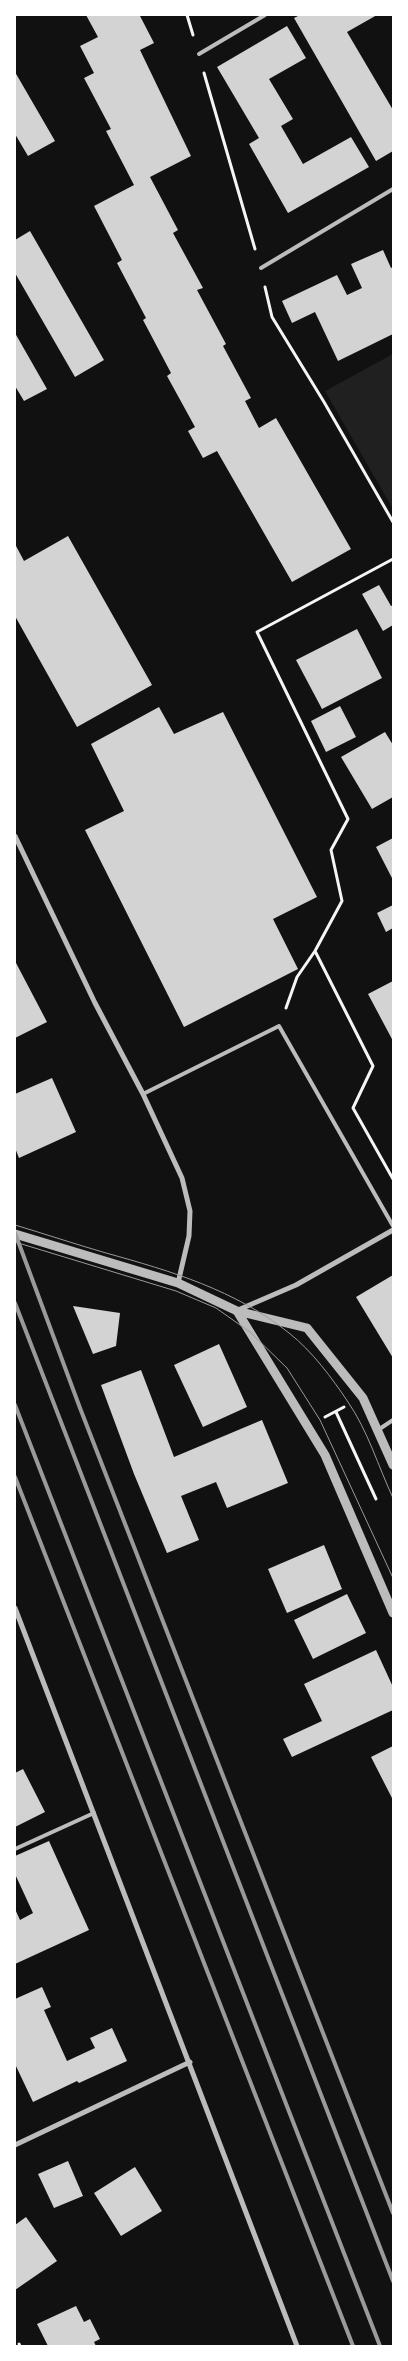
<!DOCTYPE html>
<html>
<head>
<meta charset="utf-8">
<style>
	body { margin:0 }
	#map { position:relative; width:408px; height:2361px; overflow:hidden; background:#111; font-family:Cabin,sans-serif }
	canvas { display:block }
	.frame { position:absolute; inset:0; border:16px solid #fff; pointer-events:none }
</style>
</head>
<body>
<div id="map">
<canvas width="408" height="2361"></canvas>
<div class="frame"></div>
</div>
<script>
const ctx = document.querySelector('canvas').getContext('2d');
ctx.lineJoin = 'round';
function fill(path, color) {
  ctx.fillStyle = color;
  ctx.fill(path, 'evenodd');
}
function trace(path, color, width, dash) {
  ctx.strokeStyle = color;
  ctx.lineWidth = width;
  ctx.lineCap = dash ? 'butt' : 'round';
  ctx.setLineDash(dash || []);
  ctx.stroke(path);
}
fill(new Path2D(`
	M393 354V509L325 391Z`), '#202020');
fill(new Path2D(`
	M86 15H142L140 16 154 43 140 50 191 156 150 177 178 230 173 233 203 288 197 290 226 344 223 346 251 398 245 401 259 428 276 418 351 549 292 582 217 451 203 458 188 431 195 427 167 376 171 373 143 320 146 318 117 263 122 260 94 206 134 185 106 131 111 129 84 78 94 73 80 46 98 37Z
	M300 15H377L347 32 393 110V151L376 161 294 18Z
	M287 26 306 58 269 79 293 119 281 126 303 164 351 137 369 167 288 213 249 144 259 138 217 67Z
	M15 72 55 141 28 156 15 134Z
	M30 231 104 360 75 377 15 273V240Z
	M383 250 391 268 393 267V334L338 361 315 312 292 323 282 301 337 275 347 295 362 288 351 264Z
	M15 333 47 389 24 401 15 386Z
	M68 536 152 685 77 727 15 616V544L24 561Z
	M379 585 391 606 393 605V625L383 631 362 594Z
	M357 629 382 678 322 709 296 660Z
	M340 706 356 737 326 752 311 721Z
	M159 707 174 734 223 712 317 897 273 919 298 969 184 1027 85 830 124 811 91 744Z
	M385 732 393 745V797L372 809 341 757Z
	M393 838V880L376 847Z
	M393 905V928L386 932 377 913Z
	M15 961 47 1022 15 1038Z
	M393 981V1041L368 994Z
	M52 1078 76 1132 19 1158 15 1148V1094Z
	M393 1275V1358L356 1297Z
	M73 1306 120 1313 116 1346 93 1354Z
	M219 1344 247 1407 203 1427 174 1365Z
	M141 1370 174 1457 262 1420 288 1483 227 1508 216 1482 181 1496 199 1540 167 1553 134 1474 101 1385Z
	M324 1545 342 1589 287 1613 268 1569Z
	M347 1594 366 1633 313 1659 294 1620Z
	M376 1650 393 1687V1710L292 1757 283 1739 322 1721 304 1684Z
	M393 1746V1800L371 1757Z
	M23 1769 45 1812 15 1827V1773Z
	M49 1841 89 1930 15 1964V1909L20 1920 33 1913 15 1874V1856Z
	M42 1987 51 2007 44 2010 67 2061 95 2048 90 2038 112 2028 127 2061 79 2083 77 2081 33 2102 15 2064V1999Z
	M68 2161 83 2196 54 2208 38 2174Z
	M135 2167 162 2211 121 2236 94 2193Z
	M26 2217 57 2261 15 2290V2225Z
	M76 2306 84 2322 90 2319 100 2339 94 2342 96 2346H48L37 2324Z`), '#d3d3d3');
trace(new Path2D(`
	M187 15 193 35
	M204 73 255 249
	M265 287 272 317 324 402 393 522
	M393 559 257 632 348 819 331 850 342 901 315 951 373 1066 353 1108 393 1179
	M286 1008 297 977 315 951
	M336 1412 376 1499
	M325 1417 344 1407
	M19 2344 20 2346`), '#f5f5f5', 3);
trace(new Path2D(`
	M199 54 265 15
	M261 268 393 189
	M143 1094 279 1026 393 1226
	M378 1430 393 1420
	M15 1849 94 1813`), '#bcbcbc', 4);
trace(new Path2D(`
	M15 836 95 1003 143 1094 182 1178 190 1211 189 1236 178 1283
	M238 1310 296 1285 393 1230
	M15 1608 297 2346
	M15 2145 190 2062`), '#bcbcbc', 5);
trace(new Path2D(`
	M15 1234 178 1283 237 1311 307 1328 363 1398 393 1465
	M237 1311 325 1455 393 1613`), '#bcbcbc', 9);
trace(new Path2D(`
	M15 1225C45 1234 75 1244 106 1253 171 1271 235 1290 289 1333 312 1351 332 1378 348 1402 368 1431 378 1466 393 1498
	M15 1242 176 1291 216 1308 250 1332 287 1368 320 1420 393 1578`), '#9a9a9a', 1);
trace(new Path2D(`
	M15 1233 80 1408 393 2213
	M15 1303 393 2281
	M15 1405 380 2346
	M15 1477 353 2346`), '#9a9a9a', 4);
</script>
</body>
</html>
